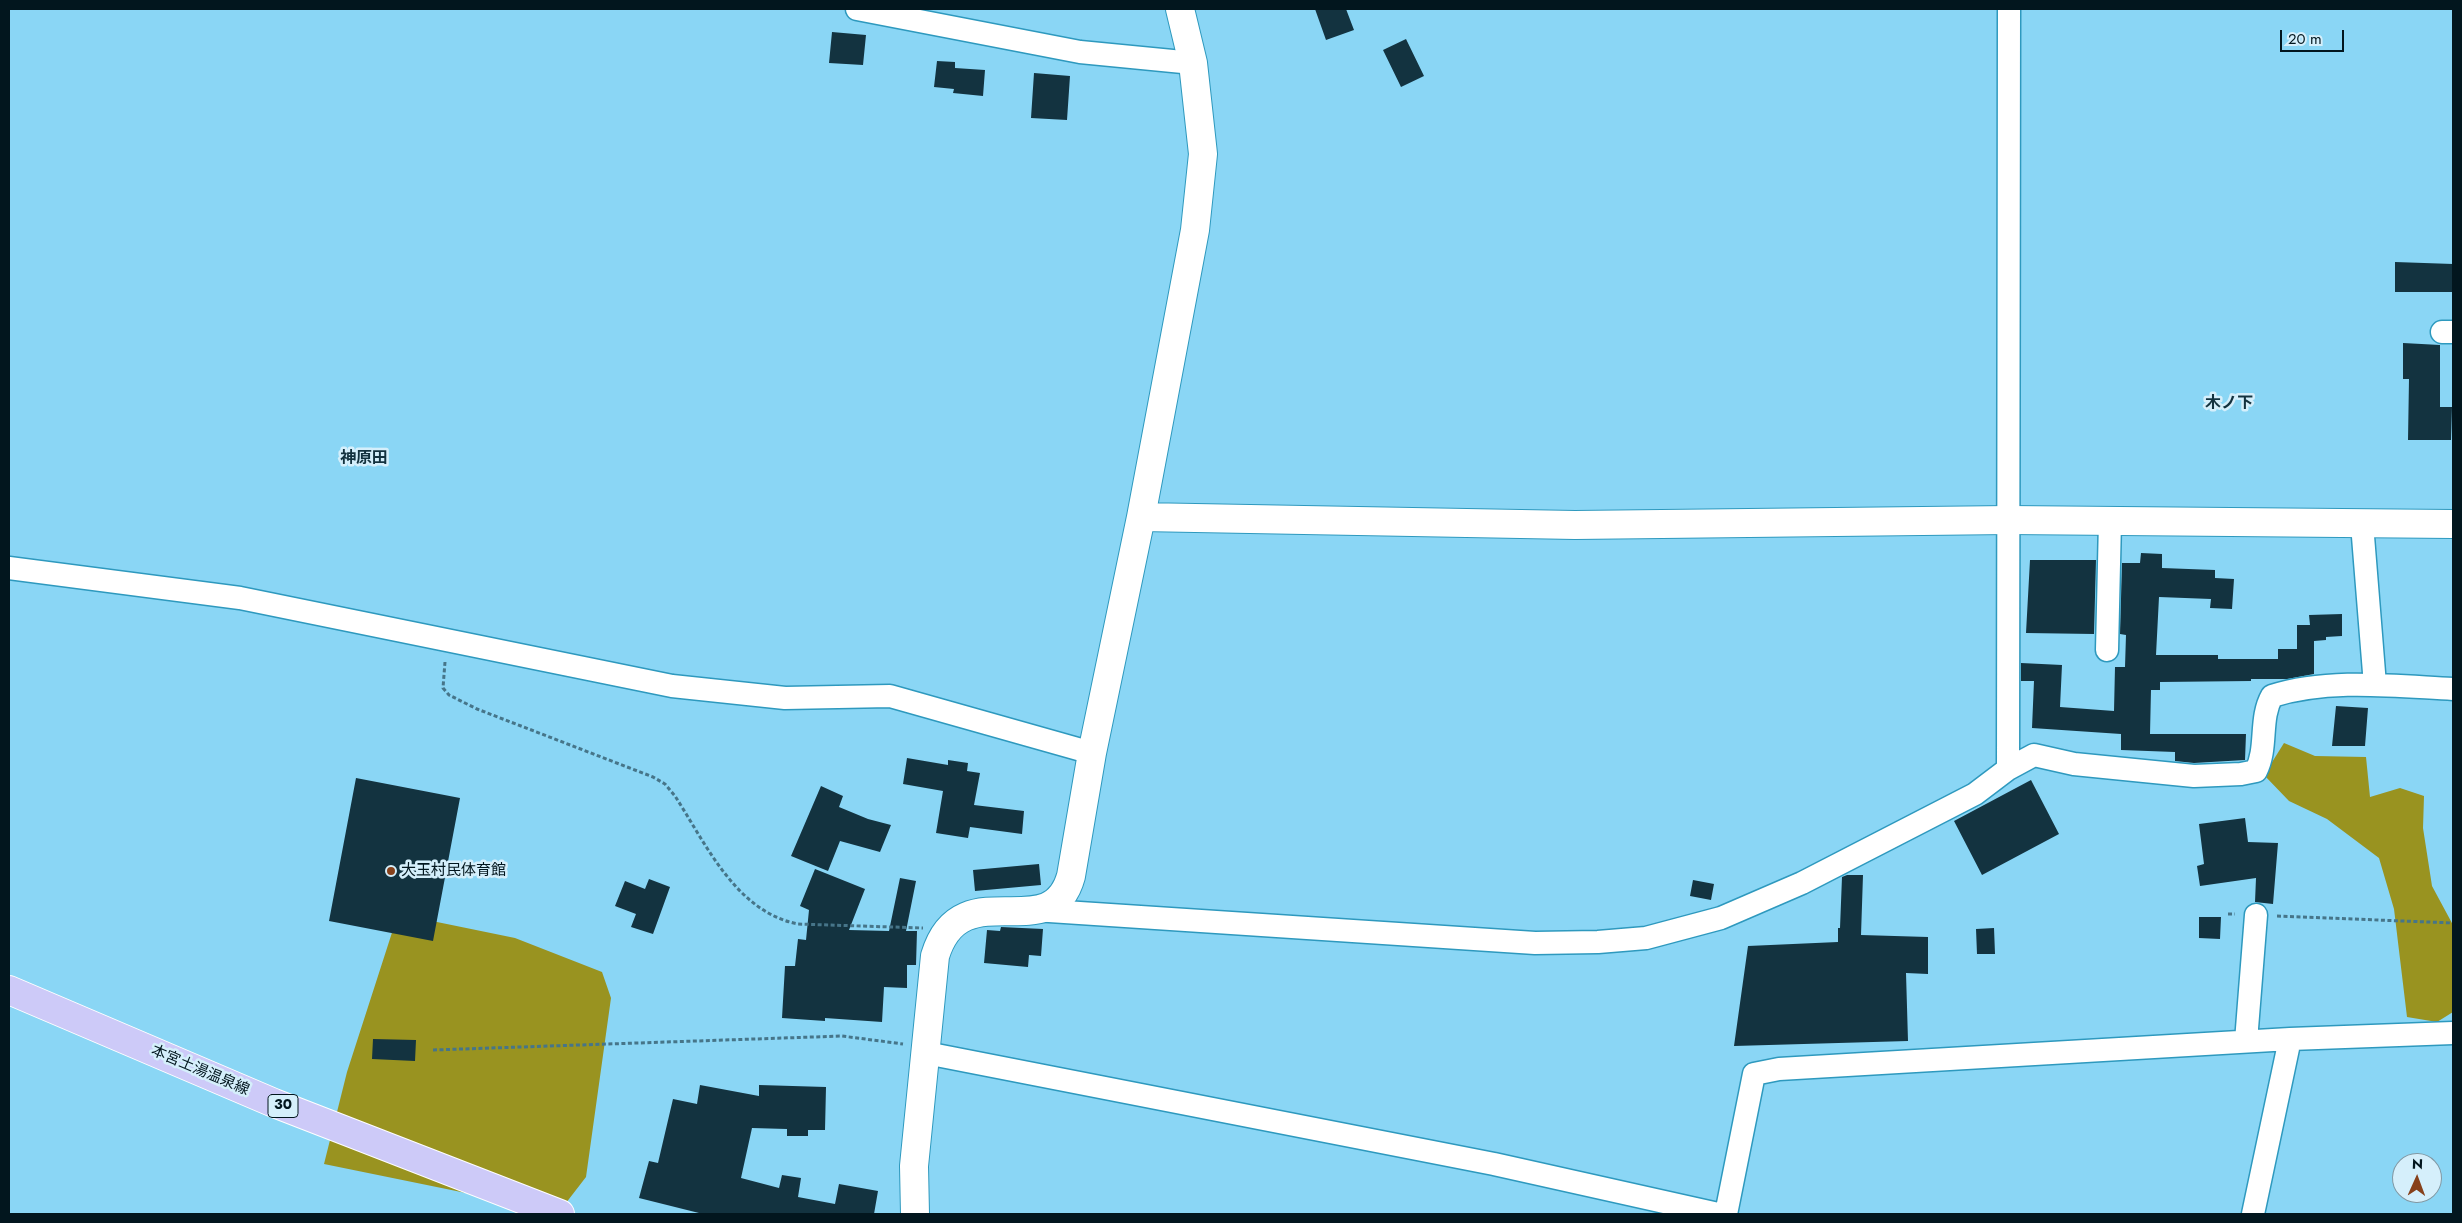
<!DOCTYPE html>
<html>
<head>
<meta charset="utf-8">
<style>
	body { margin:0 }
	#map { position:relative; width:2462px; height:1223px; overflow:hidden; background:#8ad6f5; font-family:Jost,sans-serif }
	canvas { display:block }
	.frame { position:absolute; inset:0; border:10px solid #02161e; pointer-events:none }
	.north { position:absolute; left:2392px; top:1153px; width:50px; height:50px; box-sizing:border-box; background:#d5effb; border:1px solid #8198a3; border-radius:50%; rotate:2deg; font-size:14px; font-weight:700; line-height:20px; text-align:center; color:#02161e }
	.north::after { content:''; display:block; margin:auto; width:18px; height:22px; background:#87411b; clip-path:polygon(50% 0,100% 100%,50% 72%,0 100%) }
	.scale { position:absolute; left:2280px; top:30px; width:64px; height:22px; box-sizing:border-box; border:2px solid #02161e; border-top:0; padding-left:6px; font-size:15px; line-height:18px; white-space:nowrap; color:#02161e; -webkit-text-stroke:4px #d5effb; paint-order:stroke }
</style>
</head>
<body>
<div id="map">
<canvas width="2462" height="1223"></canvas>
<div class="frame"></div>
<div class="north">N</div>
<div class="scale">20 m</div>
</div>
<script>
const ctx = document.querySelector('canvas').getContext('2d');
ctx.lineJoin = 'round';
function fill(path, color) {
  ctx.fillStyle = color;
  ctx.fill(path, 'evenodd');
}
function trace(path, color, width, dash) {
  ctx.strokeStyle = color;
  ctx.lineWidth = width;
  ctx.lineCap = dash ? 'butt' : 'round';
  ctx.setLineDash(dash || []);
  ctx.stroke(path);
}
function label(font, color, halo, rows, align = 'center') {
  ctx.font = font + ' Jost,"Noto Sans JP",sans-serif';
  ctx.lineWidth = 5;
  ctx.setLineDash([]);
  ctx.textBaseline = 'middle';
  ctx.strokeStyle = halo;
  ctx.fillStyle = color;
  for (const [text, x, y, turn = 0] of rows) {
    ctx.save();
    ctx.translate(x, y);
    ctx.rotate((+turn || 0) * Math.PI / 180);
    ctx.textAlign = isNaN(turn) ? turn : align;
    if (halo) ctx.strokeText(text, 0, 0);
    ctx.fillText(text, 0, 0);
    ctx.restore();
  }
}
fill(new Path2D(`
	M2284 743 2315 756 2366 757 2370 797 2400 788 2424 796 2423 828 2432 886 2453 925V1012L2437 1022 2407 1017 2394 909 2379 858 2327 819 2289 801 2264 775Z
	M398 914 515 938 602 972 611 998 586 1177 559 1212 324 1164 347 1072Z`), '#999320');
fill(new Path2D(`
	M1315 9H1346L1354 30 1326 40Z
	M832 32 866 35 863 65 829 63Z
	M1406 39 1424 76 1401 87 1383 50Z
	M937 61 955 62V68L985 70 983 96 953 93 954 89 934 87Z
	M1034 73 1070 76 1067 120 1031 118Z
	M2395 262 2453 264V292H2395Z
	M2403 343 2440 345V407H2452L2451 440H2408L2409 379H2403Z
	M2141 553 2162 554V568L2215 570V578L2234 579 2232 609 2210 608 2211 599 2159 597 2156 655H2218V659H2278V649H2297V625H2310L2309 615 2342 614V636L2326 637V640L2314 641V674L2287 679H2251V681L2160 682V690H2151L2150 734H2246L2245 760 2194 763 2175 761V752L2121 750V734L2032 728 2034 681H2021V663L2062 665 2060 707 2114 711 2115 667H2125L2126 635 2120 634 2122 563H2140Z
	M2030 560H2096L2094 634 2026 633Z
	M2336 706 2368 708 2365 746H2332Z
	M907 758 948 765V760L968 763 967 771 980 773 974 805 1024 811 1022 834 970 827 968 838 936 833 943 791 903 784Z
	M356 778 460 798 433 941 329 921Z
	M2031 780 2059 834 1982 875 1954 821Z
	M821 786 843 796 839 807 868 819 891 825 880 852 840 841 828 871 791 856Z
	M2245 818 2248 842 2278 843 2273 904 2255 902 2256 878 2200 886 2197 866 2204 864 2199 824Z
	M1039 864 1041 885 975 891 973 870Z
	M815 869 865 889 849 930 889 931 900 878 916 881 906 931H917L916 965H907V988L884 987 882 1022 825 1018V1021L782 1018 785 966H795L798 939 806 940 809 910 800 906Z
	M1847 875H1863L1861 935 1928 937V974L1906 973 1908 1041 1734 1046 1748 946 1838 942V928H1840L1842 877Z
	M649 879 670 887 653 934 631 927 636 914 615 906 625 881 645 889Z
	M1693 880 1714 884 1711 900 1690 896Z
	M2199 917H2221L2220 939 2199 938Z
	M1001 927 1043 929 1041 956 1029 955 1028 967 984 963 987 930 1000 931Z
	M1994 928 1995 954H1977L1976 929Z
	M373 1039 416 1040 415 1061 372 1059Z
	M700 1085 759 1096V1085L826 1087 825 1130H808V1136H787V1129L752 1128 741 1178 779 1188 782 1175 801 1178 798 1197 835 1204 839 1184 878 1191 874 1214H703L639 1198 649 1161 658 1163 673 1099 697 1104Z`), '#133340');
const minor = new Path2D(`
	M857 9 1080 52 1193 63
	M2442 332H2453
	M2362 524 2375 685
	M9 568 240 598 672 686 785 698 890 696 1092 753
	M2107 650 2110 521
	M2008 769 2009 9
	M1034 910 1535 943 1598 942 1646 938 1721 918 1802 883 1975 794 2008 769 2034 755 2074 764 2194 776 2241 774 2256 771C2268 747 2259 719 2272 696 2329 678 2394 686 2453 689
	M2246 1041 2256 915
	M926 1053 1494 1164 1718 1214
	M1726 1214 1754 1074 1779 1069 2290 1039 2453 1033
	M2253 1214 2290 1039`);
const tertiary = new Path2D(`
	M1141 517 1575 525 2009 520 2453 524
	M915 1214 914 1166 935 956C961 869 1051 950 1071 876L1092 753 1141 517 1195 230 1203 154 1193 63 1180 9`);
const primary = new Path2D(`
	M9 990 274 1103 560 1214`);
trace(minor, '#2e99be', 25);
trace(tertiary, '#2e99be', 30);
trace(primary, '#fff', 30);
trace(new Path2D(`
	M445 662 443 688 449 695 477 709 653 777 665 784 675 796C706 844 736 912 798 924L923 928
	M2228 914H2235
	M2277 916 2453 923
	M433 1050 842 1036 903 1044`), '#467589', 3, [4, 2.5]);
trace(minor, '#fff', 22);
trace(tertiary, '#fff', 28);
trace(primary, '#cdcaf8', 28);
for (const [x, y, r, color] of [
	[391,871,5,"#87411b"]
]) {
  const dot = new Path2D();
  dot.arc(x, y, r, 0, 2 * Math.PI);
  ctx.fillStyle = color;
  ctx.fill(dot);
  trace(dot, '#d5effb', 2);
}
for (const [x, y, w] of [
	[283,1106,30]
]) {
  const box = new Path2D();
  box.roundRect(x - w / 2, y - 11.5, w, 23, 4);
  ctx.fillStyle = '#d5effb';
  ctx.fill(box);
  trace(box, '#02161e', 1);
}
label('bold 14px', '#02161e', null, [
	["30",283,1106]
]);
label('15px', '#02161e', '#d5effb', [
	["大玉村民体育館",401,871]
], 'left');
label('15px', '#02161e', '#d5effb', [
	["本宮土湯温泉線",200,1071,23]
]);
label('bold 16px', '#13323f', '#d5effb', [
	["木ノ下",2229,404],
	["神原田",364,459]
]);
</script>
</body>
</html>
